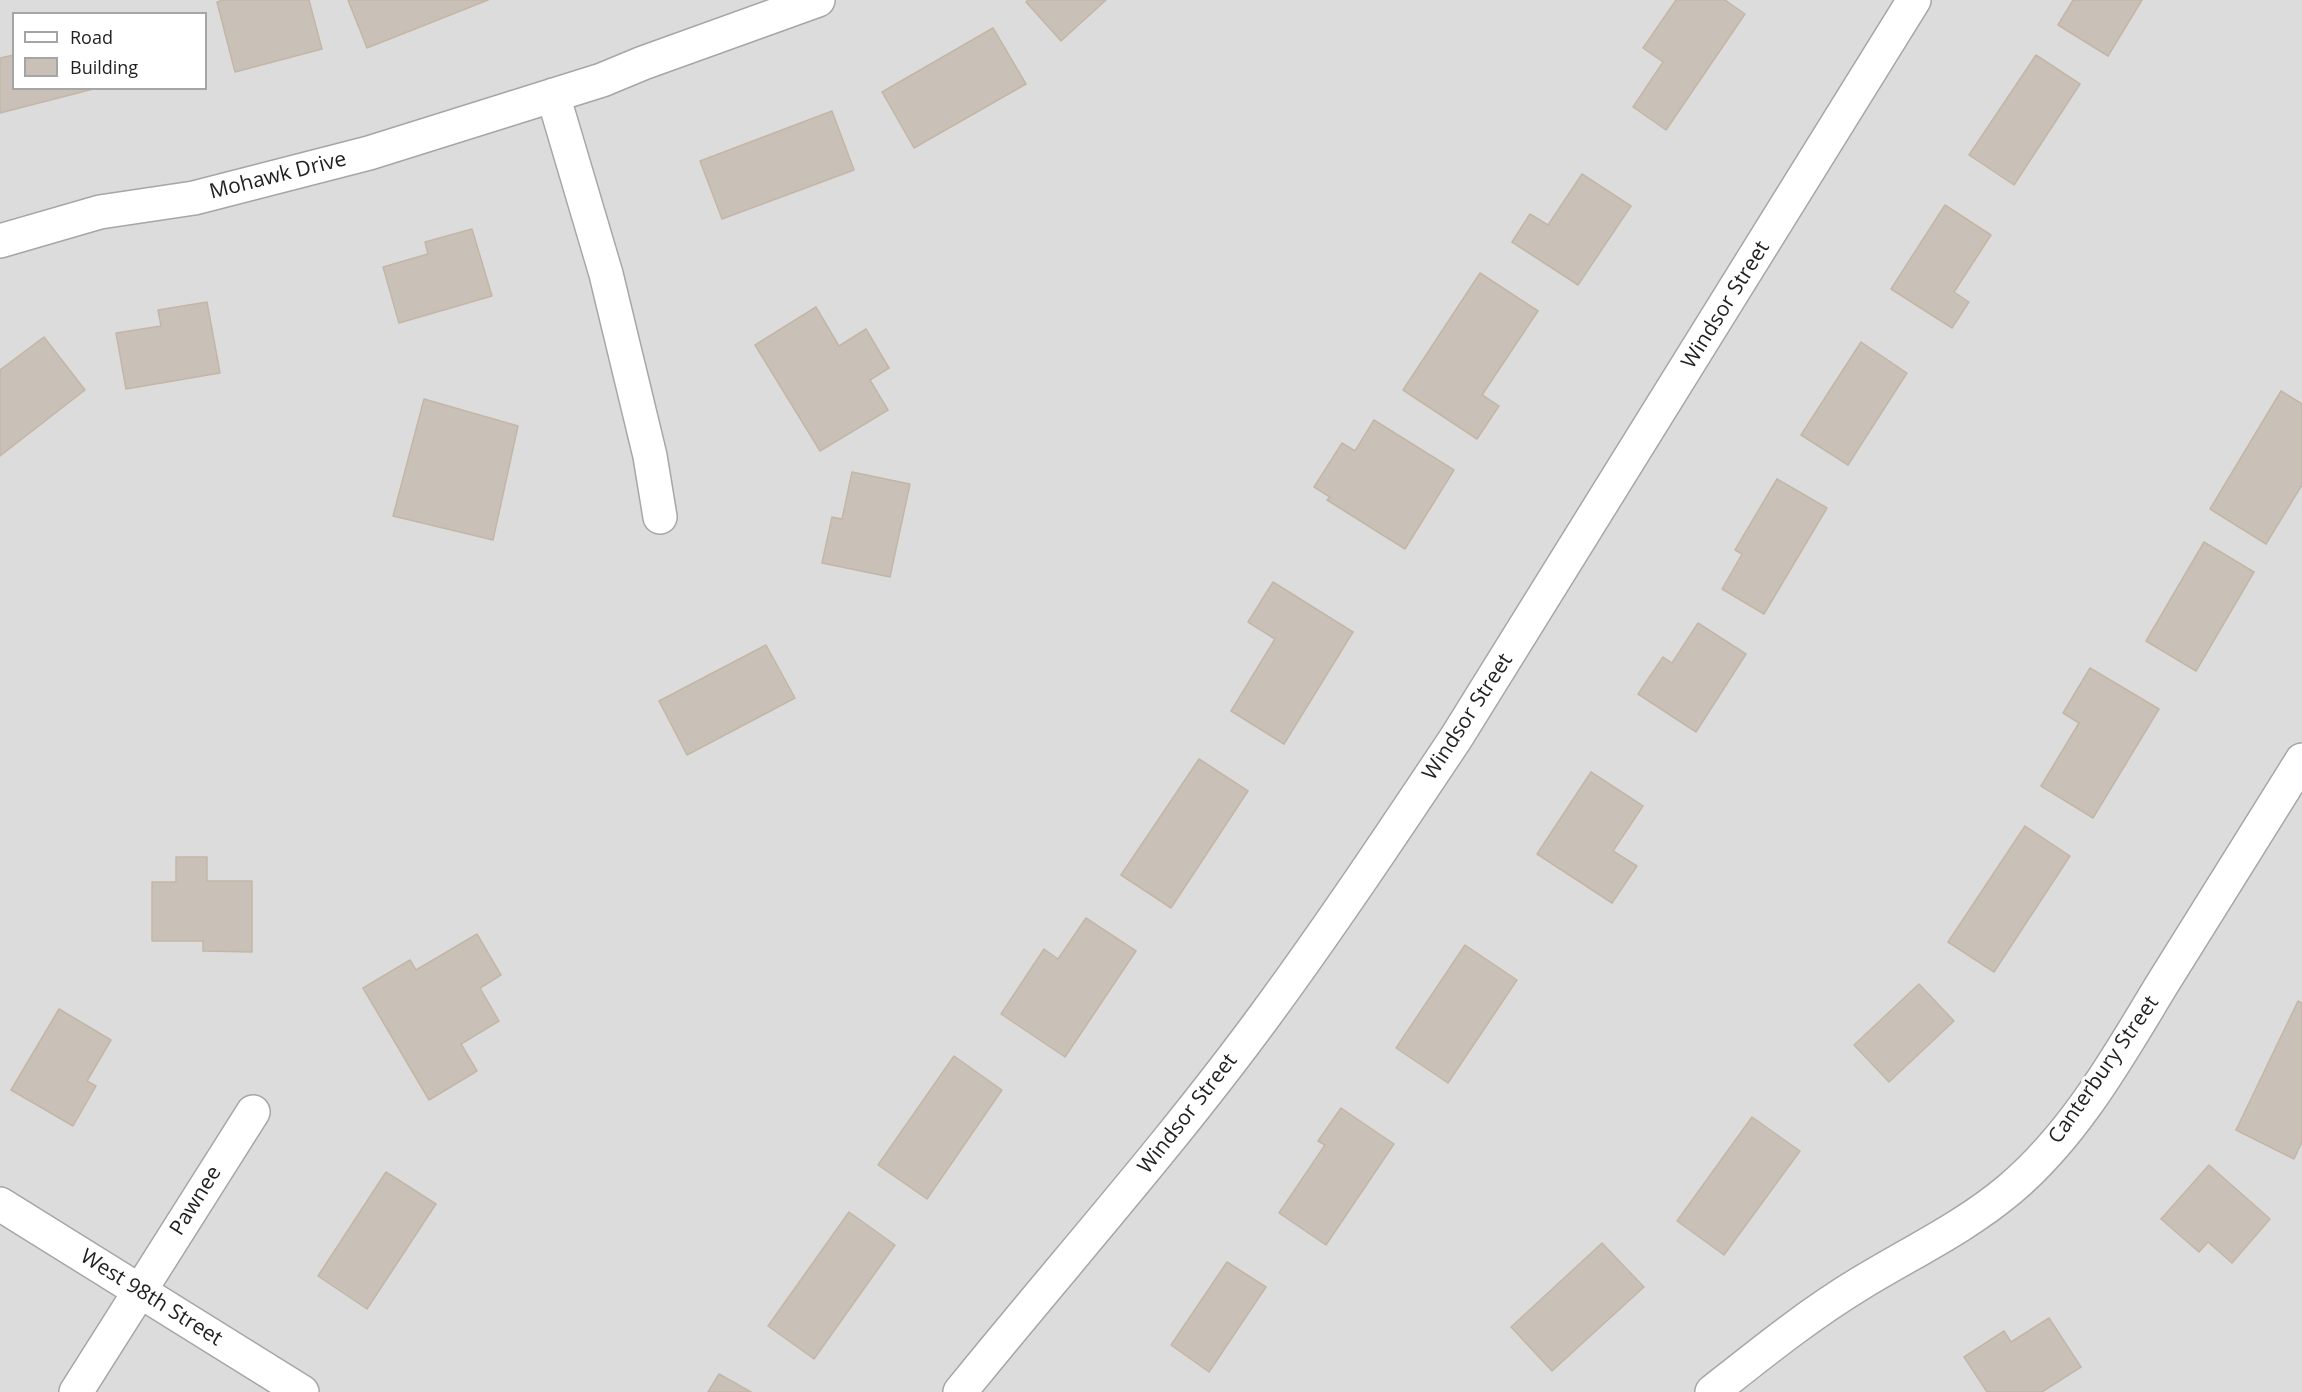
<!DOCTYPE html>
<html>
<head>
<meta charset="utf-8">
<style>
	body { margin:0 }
	#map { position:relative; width:2302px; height:1392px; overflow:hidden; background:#f1eee5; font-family:"Open Sans",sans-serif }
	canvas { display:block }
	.legend { position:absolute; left:12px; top:12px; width:195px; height:78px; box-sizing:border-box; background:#fff; border:2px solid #a5a5a5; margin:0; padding:8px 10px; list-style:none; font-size:18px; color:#1f1f1f }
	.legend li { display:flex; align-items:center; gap:12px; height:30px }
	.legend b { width:30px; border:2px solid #a5a5a5 }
</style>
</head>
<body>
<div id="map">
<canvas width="2302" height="1392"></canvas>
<ul class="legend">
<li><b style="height:8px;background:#fff"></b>Road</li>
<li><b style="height:16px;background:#c9c1b7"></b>Building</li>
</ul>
</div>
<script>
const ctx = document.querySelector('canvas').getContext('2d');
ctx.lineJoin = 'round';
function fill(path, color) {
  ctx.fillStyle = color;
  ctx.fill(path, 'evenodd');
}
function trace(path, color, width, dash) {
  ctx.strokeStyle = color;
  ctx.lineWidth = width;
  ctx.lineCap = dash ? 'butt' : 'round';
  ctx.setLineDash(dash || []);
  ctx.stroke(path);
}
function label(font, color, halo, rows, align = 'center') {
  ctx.font = font + ' "Open Sans",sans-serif';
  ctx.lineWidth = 6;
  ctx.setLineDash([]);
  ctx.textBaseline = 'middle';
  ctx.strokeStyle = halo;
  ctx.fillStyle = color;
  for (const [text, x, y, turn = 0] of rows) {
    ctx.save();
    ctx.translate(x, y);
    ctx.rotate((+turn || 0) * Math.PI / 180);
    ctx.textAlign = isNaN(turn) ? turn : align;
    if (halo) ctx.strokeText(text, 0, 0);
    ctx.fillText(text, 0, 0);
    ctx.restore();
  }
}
fill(new Path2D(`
	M0 0H2302V1392H0ZM14 14H206V88H14Z`), '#dddcdc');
const building = new Path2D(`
	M223 0H309L322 49 235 72 217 2Z
	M348 0H488L367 48Z
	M1028 0H1106L1061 41 1026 2Z
	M1676 0H1725L1745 14 1666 130 1633 107 1663 62 1643 48Z
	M2073 0H2142L2108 56 2058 25Z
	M993 28 1026 84 914 148 882 92Z
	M14 55V88H97L0 113V58Z
	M2036 55 2080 84 2014 185 1969 155Z
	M832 111 854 170 722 219 700 161Z
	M1582 174 1631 206 1578 285 1512 242 1530 214 1548 225Z
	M1945 205 1991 235 1954 292 1969 302 1952 328 1891 289Z
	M472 229 492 296 399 323 383 267 428 254 425 242Z
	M1480 273 1538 311 1482 395 1499 406 1477 439 1403 390Z
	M207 302 220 373 126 389 116 333 161 326 158 310Z
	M816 307 839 346 866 329 889 368 870 380 888 410 820 451 755 345Z
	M44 337 85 390 0 456V370Z
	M1861 342 1907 373 1848 465 1801 435Z
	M2281 391 2302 404V485L2266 544 2210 509Z
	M424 399 518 426 493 540 393 516Z
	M1374 420 1454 470 1405 549 1327 500 1330 497 1314 487 1342 443 1355 451Z
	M852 472 910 484 890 577 822 563 832 517 842 519Z
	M1777 479 1827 508 1764 614 1722 589 1742 554 1735 550Z
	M2204 542 2254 572 2196 671 2146 641Z
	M1273 582 1353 632 1284 744 1231 711 1275 639 1248 622Z
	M1698 623 1746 654 1696 732 1638 694 1663 657 1672 663Z
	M766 645 795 698 687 755 659 701Z
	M2090 668 2159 709 2093 818 2041 786 2079 723 2063 713Z
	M1199 759 1248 791 1171 908 1121 875Z
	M1591 772 1643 806 1613 851 1637 866 1612 903 1537 854Z
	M2025 826 2070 856 1994 972 1948 942Z
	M176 857H207V881H252V952L203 951V941H152V882H176Z
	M1086 918 1136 951 1065 1057 1001 1014 1044 949 1058 959Z
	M477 934 501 975 480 988 499 1021 461 1044 477 1071 429 1100 363 988 410 960 416 970Z
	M1465 945 1517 980 1448 1083 1396 1048Z
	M1919 984 1954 1021 1889 1082 1854 1045Z
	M2298 1001 2302 1003V1142L2294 1159 2236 1130Z
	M59 1009 111 1040 87 1081 96 1086 73 1126 11 1090Z
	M954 1056 1002 1090 927 1199 878 1165Z
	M1341 1108 1394 1144 1326 1245 1279 1213 1325 1145 1318 1141Z
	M1752 1117 1800 1151 1724 1255 1677 1221Z
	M2209 1165 2270 1219 2232 1263 2208 1242 2199 1252 2161 1219Z
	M386 1172 436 1204 367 1309 318 1276Z
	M849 1212 895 1245 814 1359 768 1326Z
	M1602 1243 1644 1287 1552 1371 1511 1327Z
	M1227 1262 1266 1287 1209 1372 1171 1345Z
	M2049 1318 2081 1367 2042 1392H1987L1964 1357 2004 1331 2011 1342Z
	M719 1374 751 1392H708Z`);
fill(building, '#c9c1b7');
trace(building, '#c3b6a6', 1.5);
const street = new Path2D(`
	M553 95 606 274 650 456 660 517
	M0 241 100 212 194 198 369 153 602 80 643 63 818 0
	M0 1204 302 1392
	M76 1392 253 1112
	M960 1392C1062 1266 1170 1145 1266 1014 1332 924 1394 831 1456 738L1914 0
	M1712 1392C1760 1354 1808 1315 1861 1283 1912 1252 1965 1227 2010 1189 2075 1134 2118 1057 2161 986 2208 911 2255 835 2302 760`);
trace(street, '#a6a6a6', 36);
trace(street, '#fff', 33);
label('21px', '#1f1f1f', '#fff', [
	["Mohawk Drive",278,176,-14],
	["Windsor Street",1726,305,-58],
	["Windsor Street",1468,717,-57],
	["Canterbury Street",2104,1070,-55],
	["Windsor Street",1188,1114,-52],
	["Pawnee",196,1201,-58],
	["West 98th Street",151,1298,32]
]);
</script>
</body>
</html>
